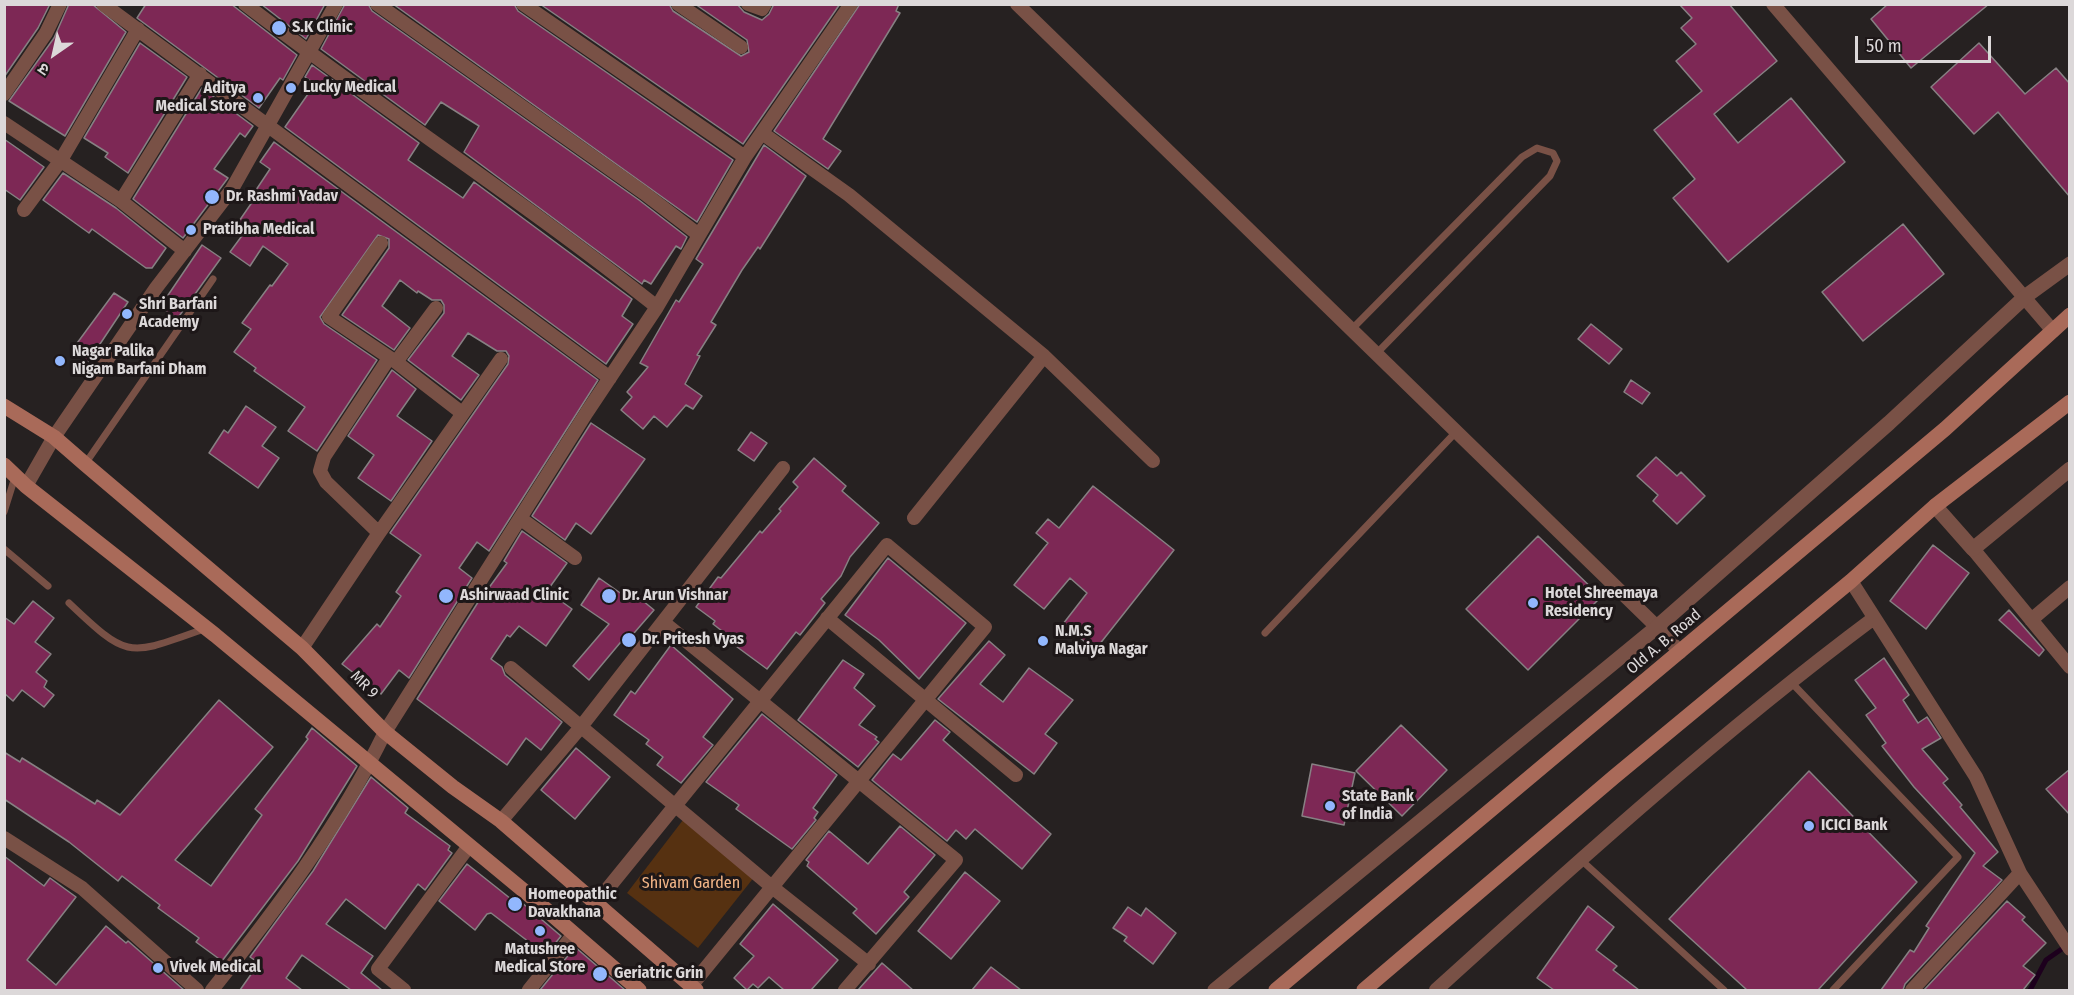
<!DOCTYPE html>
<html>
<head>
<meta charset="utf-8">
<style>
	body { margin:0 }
	#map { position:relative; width:2074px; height:995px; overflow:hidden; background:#262121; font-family:"Fira Sans Condensed","Noto Sans Devanagari",sans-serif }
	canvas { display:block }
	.frame { position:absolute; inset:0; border:6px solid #dcd8d9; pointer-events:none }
	.north { position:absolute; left:24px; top:24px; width:60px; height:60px; -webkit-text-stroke:4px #1d1718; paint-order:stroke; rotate:214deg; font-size:16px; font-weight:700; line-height:24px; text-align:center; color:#dcd8d9 }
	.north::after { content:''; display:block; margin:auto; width:21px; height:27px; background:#dcd8d9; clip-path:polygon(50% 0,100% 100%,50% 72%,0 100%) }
	.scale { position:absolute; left:1855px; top:36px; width:136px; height:27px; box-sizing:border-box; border:3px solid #dcd8d9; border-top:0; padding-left:8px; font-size:18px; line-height:21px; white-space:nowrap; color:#dcd8d9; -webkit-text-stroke:4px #1d1718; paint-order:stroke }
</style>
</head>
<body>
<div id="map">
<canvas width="2074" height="995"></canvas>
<div class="frame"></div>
<div class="north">उ</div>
<div class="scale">50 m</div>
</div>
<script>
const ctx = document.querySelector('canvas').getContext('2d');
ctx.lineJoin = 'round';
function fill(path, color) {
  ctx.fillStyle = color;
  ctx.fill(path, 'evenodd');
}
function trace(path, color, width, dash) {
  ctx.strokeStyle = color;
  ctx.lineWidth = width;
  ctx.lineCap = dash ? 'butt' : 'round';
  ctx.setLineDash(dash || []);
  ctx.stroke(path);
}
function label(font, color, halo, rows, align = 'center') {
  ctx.font = font + ' "Fira Sans Condensed",sans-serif';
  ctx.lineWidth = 6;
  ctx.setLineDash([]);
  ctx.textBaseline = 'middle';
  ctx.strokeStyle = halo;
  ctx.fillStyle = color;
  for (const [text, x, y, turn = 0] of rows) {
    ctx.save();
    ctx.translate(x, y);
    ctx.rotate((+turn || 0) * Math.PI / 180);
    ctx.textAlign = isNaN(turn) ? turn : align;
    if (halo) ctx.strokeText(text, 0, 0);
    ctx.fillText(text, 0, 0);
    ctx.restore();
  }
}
fill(new Path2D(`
	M683 820 755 876 698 948 627 893Z`), '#563111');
trace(new Path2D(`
	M2030 990 2046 960 2066 946`), '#1d001d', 5);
const building = new Path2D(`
	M4 4H50L38 28 4 77Z
	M69 4H92L126 32 65 136 9 101 54 38Z
	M146 4H231L297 55 283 80 280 78 259 108 137 18Z
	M261 4H325L306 39Z
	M345 4H368L372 11 639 200 687 237 681 249 676 246 651 284 644 280 642 284 464 152 479 126 441 102 425 125 321 49Z
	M393 4H514L518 11 733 160 697 222Z
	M540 4H669L673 11 741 56 749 52 747 40 695 4H737L744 12 762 20 769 14 774 4H840L743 144Z
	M860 4H899L896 11 900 13 823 139 841 151 828 169 774 131Z
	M1679 4H1729L1777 61 1714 114 1738 143 1791 98 1845 162 1728 262 1673 198 1695 179 1654 130 1702 91 1676 61 1696 44 1681 28 1692 18Z
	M1888 4H1989L1911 68 1871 19Z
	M140 43 187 77 128 173 105 157 108 153 84 138Z
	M1979 43 2025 94 2056 68 2070 84V197L1998 112 1974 134 1931 87Z
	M312 65 419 143 408 160 463 198 474 182 632 299 622 316 633 324 606 364 285 127 315 84 305 77Z
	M202 88 253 126 245 137 240 133 214 169 228 178 183 238 133 199Z
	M4 139 44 167 20 200 4 189Z
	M274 142 598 380 489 551 477 542 459 568 472 578 409 678 399 670 381 694 342 664 377 624 380 627 401 596 396 592 421 555 390 533 508 364 509 356 506 351H497L468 333 452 356 479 375 461 400 408 360 444 313V305L441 300H432L418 291 417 293 400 280 382 306 410 328 394 350 342 315 389 248V239L378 235 320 317 324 324 377 360 317 451 288 431 305 407 254 371 256 368 234 352 251 329 242 323 270 285 272 286 288 264 263 246 250 266 230 252 244 233 235 227 255 198 252 196 270 169 260 162Z
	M764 145 806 176 760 249 758 247 742 270 711 322 716 325 697 355 700 356 685 384 702 396 693 409 686 405 667 427 654 416 643 429 621 410 632 397 627 392 648 367 640 363 676 300 679 302 703 264 696 259Z
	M63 173 116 208 166 248 152 268H146L92 229 89 233 43 200Z
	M1903 224 1944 274 1863 341 1822 292Z
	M202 245 221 258 177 319 160 307Z
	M114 293 128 302 88 362 72 350Z
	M1591 324 1622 349 1609 364 1578 339Z
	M392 370 416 389 397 416 432 441 391 501 358 478 374 455 348 436Z
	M1631 380 1650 393 1642 404 1624 392Z
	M246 406 276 427 262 446 279 458 258 488 209 453 224 430 228 433Z
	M591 423 645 459 591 534 576 523 565 540 532 516Z
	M751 432 767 443 754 461 738 450Z
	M1656 457 1677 476 1681 472 1705 496 1677 524 1653 501 1658 495 1637 476Z
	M814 458 846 486 842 491 879 523 850 557 841 576 821 599 825 603 800 635 796 632 767 669 729 641 731 638 713 624 715 621 696 607 718 577 721 578 760 531 762 533 781 511 779 509 798 487 793 482Z
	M1093 486 1174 550 1095 650 1063 624 1087 593 1070 578 1044 609 1014 585 1048 543 1036 533 1048 519 1059 528Z
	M522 531 567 563 547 591 572 609 546 646 519 626 510 637 507 635 491 659 502 667 505 675 562 722 541 750 526 738 507 765 417 699 487 588 488 589 507 563 504 561Z
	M1538 536 1601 597 1528 670 1466 609Z
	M1933 545 1969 573 1926 629 1890 601Z
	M888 558 966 623 919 679 879 640 845 615Z
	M599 578 626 597 631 591 654 610 628 640 625 637 589 680 573 666 609 624 581 605Z
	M33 601 54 618 35 642 51 654 36 672 47 681 44 687 54 695 44 707 22 690 13 701 4 693V617L14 624Z
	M2009 610 2044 650 2039 656 1999 620Z
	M989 641 1005 655 980 684 1003 702 1029 668 1073 700 1045 734 1057 743 1034 774 938 699Z
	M671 645 733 699 703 737 713 745 681 783 657 765 663 757 646 744 649 740 614 715 631 691 635 694Z
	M1884 658 1909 695 1903 700 1918 723 1927 717 1941 738 1922 749 1948 779 1943 783 1962 805 1960 807 1998 852 1983 866 2002 880 1905 984 1903 990H1881L1910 950 1914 952 1929 928 1926 926 1975 853 1914 787 1882 746 1886 743 1866 715 1876 708 1855 680Z
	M843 660 864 674 854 688 875 706 859 725 877 737 875 739 879 742 858 767 798 720Z
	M219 700 273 747 175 860 211 886 262 815 255 809 308 739 306 737 312 728 357 766 298 861 222 961 196 942 199 938 158 908 160 905 122 876 118 881 69 842 4 799V752L20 762 22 758 95 804 97 800 120 815Z
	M762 714 837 775 813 808 818 812 814 818 816 820 792 849 736 809 739 805 706 782Z
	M935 720 950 732 943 740 1051 834 1022 869 975 829 966 839 956 830 947 841 872 780 893 754 901 760Z
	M1401 725 1447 770 1402 816 1356 771Z
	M576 748 610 777 575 819 541 790Z
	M1312 764 1355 773 1344 825 1302 816Z
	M2070 769V815L2046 789Z
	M1809 771 1917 882 1818 990H1747L1669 919Z
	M371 777 408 808 405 813 450 846 448 850 452 853 425 890 418 884 385 929 346 899 326 924 373 956 361 973 382 990H351L302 955 286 978 302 990H240L259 963 250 957 313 871Z
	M900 826 935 855 904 892 909 897 876 934 853 913 857 909 807 866 809 862 806 860 829 831 868 864Z
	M4 856 44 886 50 878 76 897 27 960 56 985 106 926 126 943 128 941 184 990H4Z
	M467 864 511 899 514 896 561 936 546 955 491 913 487 914 475 930 439 901Z
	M965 872 1000 901 951 959 918 931Z
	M2007 901 2025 917 2022 920 2046 943 2023 966 2035 975 2023 990H1924Z
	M773 904 838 960 811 990H784L769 977 758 988 753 984 747 990 734 978 754 956 740 944Z
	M1588 906 1614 927 1596 950 1617 966 1613 970 1639 990H1554L1537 978Z
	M1128 907 1141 916 1146 908 1176 933 1153 964 1124 941 1127 937 1113 928Z
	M575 947 625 990H540Z
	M882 963 913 990H858Z
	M991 967 1021 990H972Z`);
fill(building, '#7d2855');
trace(building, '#878083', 1.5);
trace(new Path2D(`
	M1351 330 1522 157 1537 148 1553 153 1557 161 1550 176 1376 354
	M85 464 213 279
	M4 512 15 477
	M4 549 48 586
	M69 603C129 660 128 656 204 629
	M1265 633 1456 432
	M1790 681 1958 857 1833 990
	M1580 859 1724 990`), '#795146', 7);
trace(new Path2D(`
	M103 4 610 378
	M245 4C380 108 524 201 657 307
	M377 4 644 193 699 235
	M523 4 745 157
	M678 4 741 47
	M748 4 762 9 765 4
	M1017 4 1657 627 1680 652
	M1773 4 2053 331
	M4 94 46 33 60 4
	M4 123 121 201 185 251
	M762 133 849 195 1044 356 1153 461
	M121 201 200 74
	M24 210 61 160 138 29
	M381 243 329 317 396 362 462 413
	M396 362 436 308
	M26 486 54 437 156 288 232 189 336 4
	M914 518 1044 356
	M521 519 575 558
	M379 533 326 482 320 471 324 457 389 358
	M1973 549 2070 667
	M1851 581 1976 777 2020 873 2070 949
	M827 618 1016 775
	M2031 620 2070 587
	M663 622 956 860 845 990
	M302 648 379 533 501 359
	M511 668 772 887 869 964
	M501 821 580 728 783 468
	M4 838 82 888 197 990
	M596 903 887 545 985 627 691 986
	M212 990C276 910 340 825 385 732L587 412 657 307 745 157 851 4
	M404 990 378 969 469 846
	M529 990 574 934
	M1436 990C1578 861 1720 733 1874 618
	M1912 990 2020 873`), '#795146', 14);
trace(new Path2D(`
	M1935 506 1973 549 2070 469
	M1215 990 1657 627 1889 423 2026 296 2070 264`), '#795146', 15);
trace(new Path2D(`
	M4 406 54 437 85 464 302 648 385 732 453 787 501 821 696 990
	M4 465 26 486 215 635 535 900 639 990
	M1276 990 1945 429 2070 315
	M1364 990 1614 777 1851 581 1935 506 2070 402`), '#a96a59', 15);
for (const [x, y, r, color] of [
	[279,28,8,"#92b7fd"],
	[291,88,6,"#92b7fd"],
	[258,98,6,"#92b7fd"],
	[212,197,8,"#92b7fd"],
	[191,230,6,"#92b7fd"],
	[127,314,6,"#92b7fd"],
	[60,361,6,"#92b7fd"],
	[446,596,8,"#92b7fd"],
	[609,596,8,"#92b7fd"],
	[1533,603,6,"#92b7fd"],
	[629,640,8,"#92b7fd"],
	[1043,641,6,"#92b7fd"],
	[1330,806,6,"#92b7fd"],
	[1809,826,6,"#92b7fd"],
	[515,904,8,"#92b7fd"],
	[540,931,6,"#92b7fd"],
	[158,968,6,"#92b7fd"],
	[600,974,8,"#92b7fd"]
]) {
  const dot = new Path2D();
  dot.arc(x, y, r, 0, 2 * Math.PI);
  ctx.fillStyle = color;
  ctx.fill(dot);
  trace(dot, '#1d1718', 2);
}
label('bold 16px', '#dcd8d9', '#1d1718', [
	["S.K Clinic",292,28],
	["Lucky Medical",303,88],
	["Aditya",246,89,"right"],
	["Medical Store",246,107,"right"],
	["Dr. Rashmi Yadav",226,197],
	["Pratibha Medical",203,230],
	["Shri Barfani",139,305],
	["Academy",139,323],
	["Nagar Palika",72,352],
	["Nigam Barfani Dham",72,370],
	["Hotel Shreemaya",1545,594],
	["Residency",1545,612],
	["Ashirwaad Clinic",460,596],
	["Dr. Arun Vishnar",622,596],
	["N.M.S",1055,632],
	["Malviya Nagar",1055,650],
	["Dr. Pritesh Vyas",642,640],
	["State Bank",1342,797],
	["of India",1342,815],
	["ICICI Bank",1821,826],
	["Homeopathic",528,895],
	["Davakhana",528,913],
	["Matushree",540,950,"center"],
	["Medical Store",540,968,"center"],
	["Vivek Medical",170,968],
	["Geriatric Grin",614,974]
], 'left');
label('16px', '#dcd8d9', '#1d1718', [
	["Old A. B. Road",1664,642,-40],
	["MR 9",364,685,45]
]);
label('16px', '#f3b587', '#1d1718', [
	["Shivam Garden",691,884]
]);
</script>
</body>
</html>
